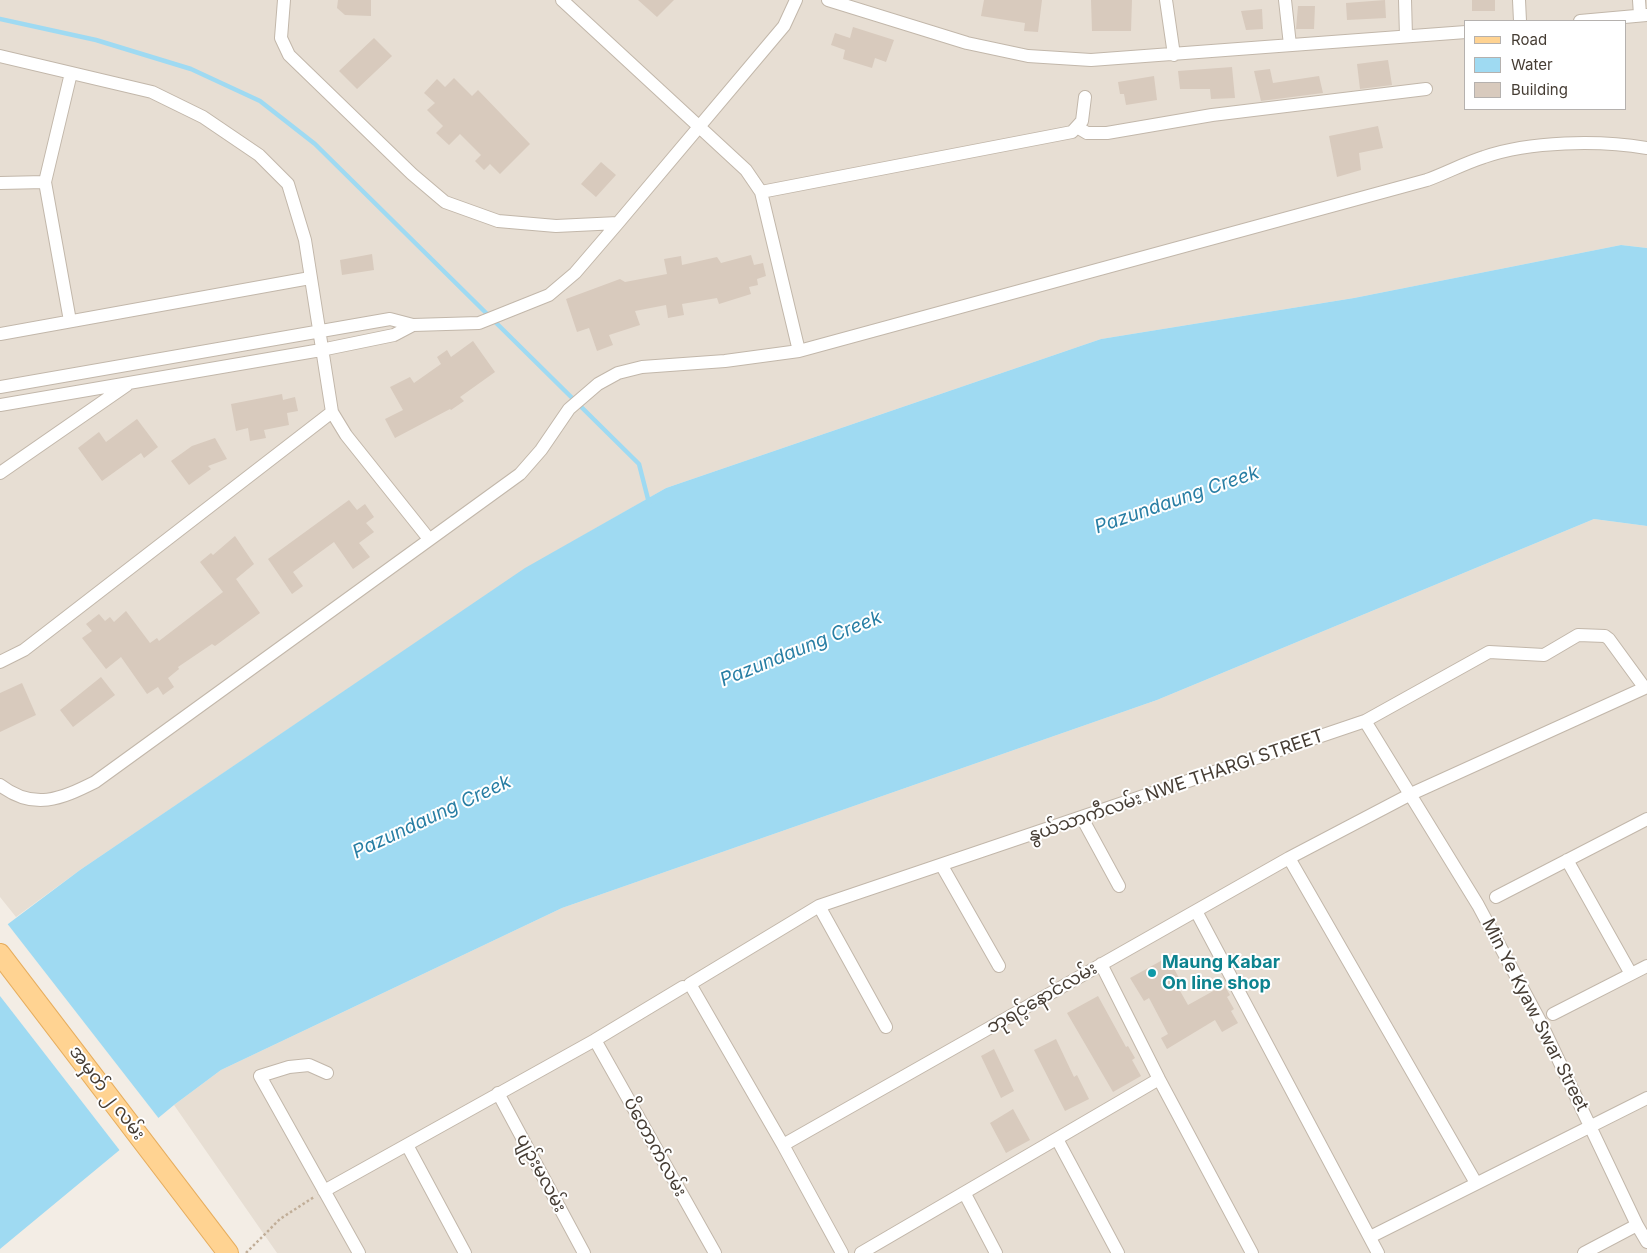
<!DOCTYPE html>
<html>
<head>
<meta charset="utf-8">
<style>
	body { margin:0 }
	#map { position:relative; width:1647px; height:1253px; overflow:hidden; background:#f3ede5; font-family:Inter,sans-serif }
	canvas { display:block }
	.legend { position:absolute; left:1464px; top:20px; width:162px; height:90px; box-sizing:border-box; background:#fff; border:1px solid #b5b1ae; margin:0; padding:6px 9px; list-style:none; font-size:15px; color:#463d34 }
	.legend li { display:flex; align-items:center; gap:10px; height:25px }
	.legend b { width:25px; border:1px solid #b5b1ae }
</style>
</head>
<body>
<div id="map">
<canvas width="1647" height="1253"></canvas>
<ul class="legend">
<li><b style="height:6px;background:#ffd392"></b>Road</li>
<li><b style="height:14px;background:#9fdaf2"></b>Water</li>
<li><b style="height:14px;background:#d8cabd"></b>Building</li>
</ul>
</div>
<script>
const ctx = document.querySelector('canvas').getContext('2d');
ctx.lineJoin = 'round';
function fill(path, color) {
  ctx.fillStyle = color;
  ctx.fill(path, 'evenodd');
}
function trace(path, color, width, dash) {
  ctx.strokeStyle = color;
  ctx.lineWidth = width;
  ctx.lineCap = dash ? 'butt' : 'round';
  ctx.setLineDash(dash || []);
  ctx.stroke(path);
}
function label(font, color, halo, rows, align = 'center') {
  ctx.font = font + ' Inter,"Noto Sans Myanmar",sans-serif';
  ctx.lineWidth = 4;
  ctx.setLineDash([]);
  ctx.textBaseline = 'middle';
  ctx.strokeStyle = halo;
  ctx.fillStyle = color;
  for (const [text, x, y, turn = 0] of rows) {
    ctx.save();
    ctx.translate(x, y);
    ctx.rotate((+turn || 0) * Math.PI / 180);
    ctx.textAlign = isNaN(turn) ? turn : align;
    if (halo) ctx.strokeText(text, 0, 0);
    ctx.fillText(text, 0, 0);
    ctx.restore();
  }
}
fill(new Path2D(`
	M0 0H1647V248L1621 245 1354 298 1101 339 666 488 525 569 80 870 16 917 0 897ZM1466 21H1626V109H1466Z
	M1594 519 1647 526V1253H277L174 1105 221 1070 562 908 1157 700Z`), '#e7ded3');
fill(new Path2D(`
	M1621 245 1647 248V526L1594 519 1157 700 562 908 221 1070 174 1105 0 1249V930L80 870 525 568 666 488 1101 339 1354 298Z`), '#9fdaf2');
fill(new Path2D(`
	M6 922 160 1120 121 1152 0 996V927Z`), '#f3ede5');
trace(new Path2D(`
	M0 19 96 40 191 69 260 101 315 144 639 464 649 503`), '#9fdaf2', 4.5);
fill(new Path2D(`
	M338 0H371V16L345 15 337 8Z
	M638 0H674L657 17Z
	M984 0H1042L1038 32 1024 31 1025 23 981 16Z
	M1091 0H1132L1131 31H1092Z
	M1385 0 1386 18 1347 20 1346 3Z
	M1472 0H1495V11H1472Z
	M1298 6H1315L1314 29H1296Z
	M1262 9 1263 29 1246 30 1241 11Z
	M853 27 894 40 886 62 875 58 872 68 843 59 845 50 831 45 835 33 850 38Z
	M374 38 392 56 357 89 339 71Z
	M1388 60 1392 85 1360 89 1357 64Z
	M1232 67 1235 98 1211 99 1210 89H1180L1178 71Z
	M1270 69 1273 83 1319 76 1323 93 1261 101 1254 71Z
	M1154 76 1157 100 1126 105 1124 94H1120L1118 82Z
	M454 78 472 96 478 90 530 144 500 174 490 164 484 170 475 161 481 155 460 134 449 145 436 133 443 126 427 110 435 103 424 93 437 79 445 87Z
	M1378 126 1383 148 1359 153 1361 170 1337 177 1329 136Z
	M601 162 616 175 596 197 581 184Z
	M372 254 374 270 342 275 340 260Z
	M751 255 754 265 763 263 766 276 757 279 758 285 749 287 751 294 719 304 717 298 682 304 684 315 668 318 666 305 635 311 640 325 609 335 613 345 597 351 589 328 577 332 566 299 620 279 625 282 667 274 664 259 681 256 682 265 717 257 721 263Z
	M473 341 495 372 460 397 464 401 451 410 450 409 395 438 385 419 403 410 390 387 410 377 414 383 441 364 437 357 447 350 451 357Z
	M282 394 283 400 295 397 298 411 287 413 289 425 264 430 266 438 250 441 248 428 236 431 231 404Z
	M137 419 158 447 144 458 141 453 102 481 78 448 99 432 106 442Z
	M215 438 227 459 208 466 211 469 189 485 171 461 192 446Z
	M349 500 357 510 365 504 374 517 366 523 374 532 359 543 370 557 353 569 334 542 293 572 303 586 292 594 268 559Z
	M235 536 254 564 236 579 260 613 215 646 212 644 178 667 179 669 168 678 174 687 163 695 158 687 147 694 121 657 106 669 82 638 92 631 86 624 99 614 105 621 110 617 114 622 126 611 150 643 157 638 159 641 223 592 200 562 211 553 213 555Z
	M101 677 115 695 73 727 60 710Z
	M22 683 36 715 0 732V693Z
	M1168 957 1180 980 1175 982 1188 1005 1224 985 1230 995 1227 997 1234 1009 1231 1011 1238 1023 1222 1032 1215 1020 1167 1049 1161 1038 1168 1034 1149 998 1144 1001 1130 978Z
	M1098 996 1126 1047 1128 1046 1135 1058 1132 1060 1141 1076 1113 1092 1067 1013Z
	M1056 1039 1074 1077 1077 1075 1089 1099 1065 1111 1034 1050Z
	M994 1049 1014 1091 1001 1098 981 1056Z
	M1013 1109 1030 1140 1006 1153 990 1123Z`), '#d8cabd');
const street = new Path2D(`
	M284 0 281 38 289 55 412 174 445 202 498 221 556 226 618 223
	M562 0 746 170 761 192 799 351
	M828 0 967 43 1028 56 1091 60 1466 32
	M1166 0 1174 55
	M1285 0 1290 45
	M1405 0 1406 36
	M1519 0 1520 21
	M1639 0 1640 15
	M1580 21 1647 15
	M0 56 152 92 203 117 259 155 288 184 305 240 332 412 346 435 429 539
	M1077 127 1087 133H1107L1212 115 1426 89
	M0 183 45 182
	M761 192 1072 132 1082 121 1085 97
	M70 321 45 182 71 73
	M0 334 310 278
	M0 387 390 319 413 325 479 323 549 295 575 273 618 223 784 26 796 0
	M0 405 321 350 394 335 413 325
	M0 473 127 385
	M0 662 24 650 332 412
	M1365 721 1478 905 1540 1021 1637 1225 1647 1242
	M0 785C34 811 61 799 95 782L520 474 541 450 569 409 598 384 618 373 642 367 725 361 799 351 1427 180C1446 173 1465 163 1484 157 1530 141 1599 140 1647 148
	M1082 818 1119 886
	M1289 858 1476 1183
	M1567 860 1631 974
	M942 866 999 966
	M1496 897 1647 819
	M819 906 886 1027
	M1196 911 1378 1253
	M1101 964 1159 1079 1252 1253
	M1553 1014 1647 966
	M595 1040 715 1253
	M327 1073 309 1065 289 1067 260 1076 359 1253
	M498 1093 584 1253
	M1057 1139 1118 1253
	M407 1145 465 1253
	M783 1145 690 984 819 906 1365 721 1489 652 1544 655 1578 635 1605 636 1609 639 1644 687
	M324 1191 595 1040 683 987
	M965 1194 996 1253
	M1370 1237 1647 1098
	M842 1253 783 1145 1289 858 1411 794 1647 687
	M861 1253 1159 1079
	M1584 1253 1637 1225`);
const primary = new Path2D(`
	M0 954 228 1253`);
trace(street, '#c2b7aa', 14);
trace(primary, '#e7ae5f', 22);
trace(new Path2D(`
	M246 1253 280 1219 314 1197`), '#c1ae98', 2.5, [2.5, 2.5]);
trace(street, '#fff', 12);
trace(primary, '#ffd392', 20);
for (const [x, y, r, color] of [
	[1152,973,5,"#0f9aa8"]
]) {
  const dot = new Path2D();
  dot.arc(x, y, r, 0, 2 * Math.PI);
  ctx.fillStyle = color;
  ctx.fill(dot);
  trace(dot, '#fff', 2);
}
label('18px', '#463d34', '#fff', [
	["နွယ်သာကီလမ်း NWE THARGI STREET",1176,786,-19],
	["ဘုရင့်နောင်လမ်း",1042,998,-30],
	["Min Ye Kyaw Swar Street",1535,1015,63],
	["အမှတ် ၂ လမ်း",107,1093,53],
	["ပိတောက်လမ်း",655,1147,61],
	["ပျဉ်းမလမ်း",541,1173,62]
]);
label('bold 18px', '#0d838f', '#fff', [
	["Maung Kabar",1162,963],
	["On line shop",1162,984]
], 'left');
label('italic 19px', '#287ea4', '#fff', [
	["Pazundaung Creek",1177,500,-19],
	["Pazundaung Creek",801,649,-22],
	["Pazundaung Creek",432,817,-25]
]);
</script>
</body>
</html>
